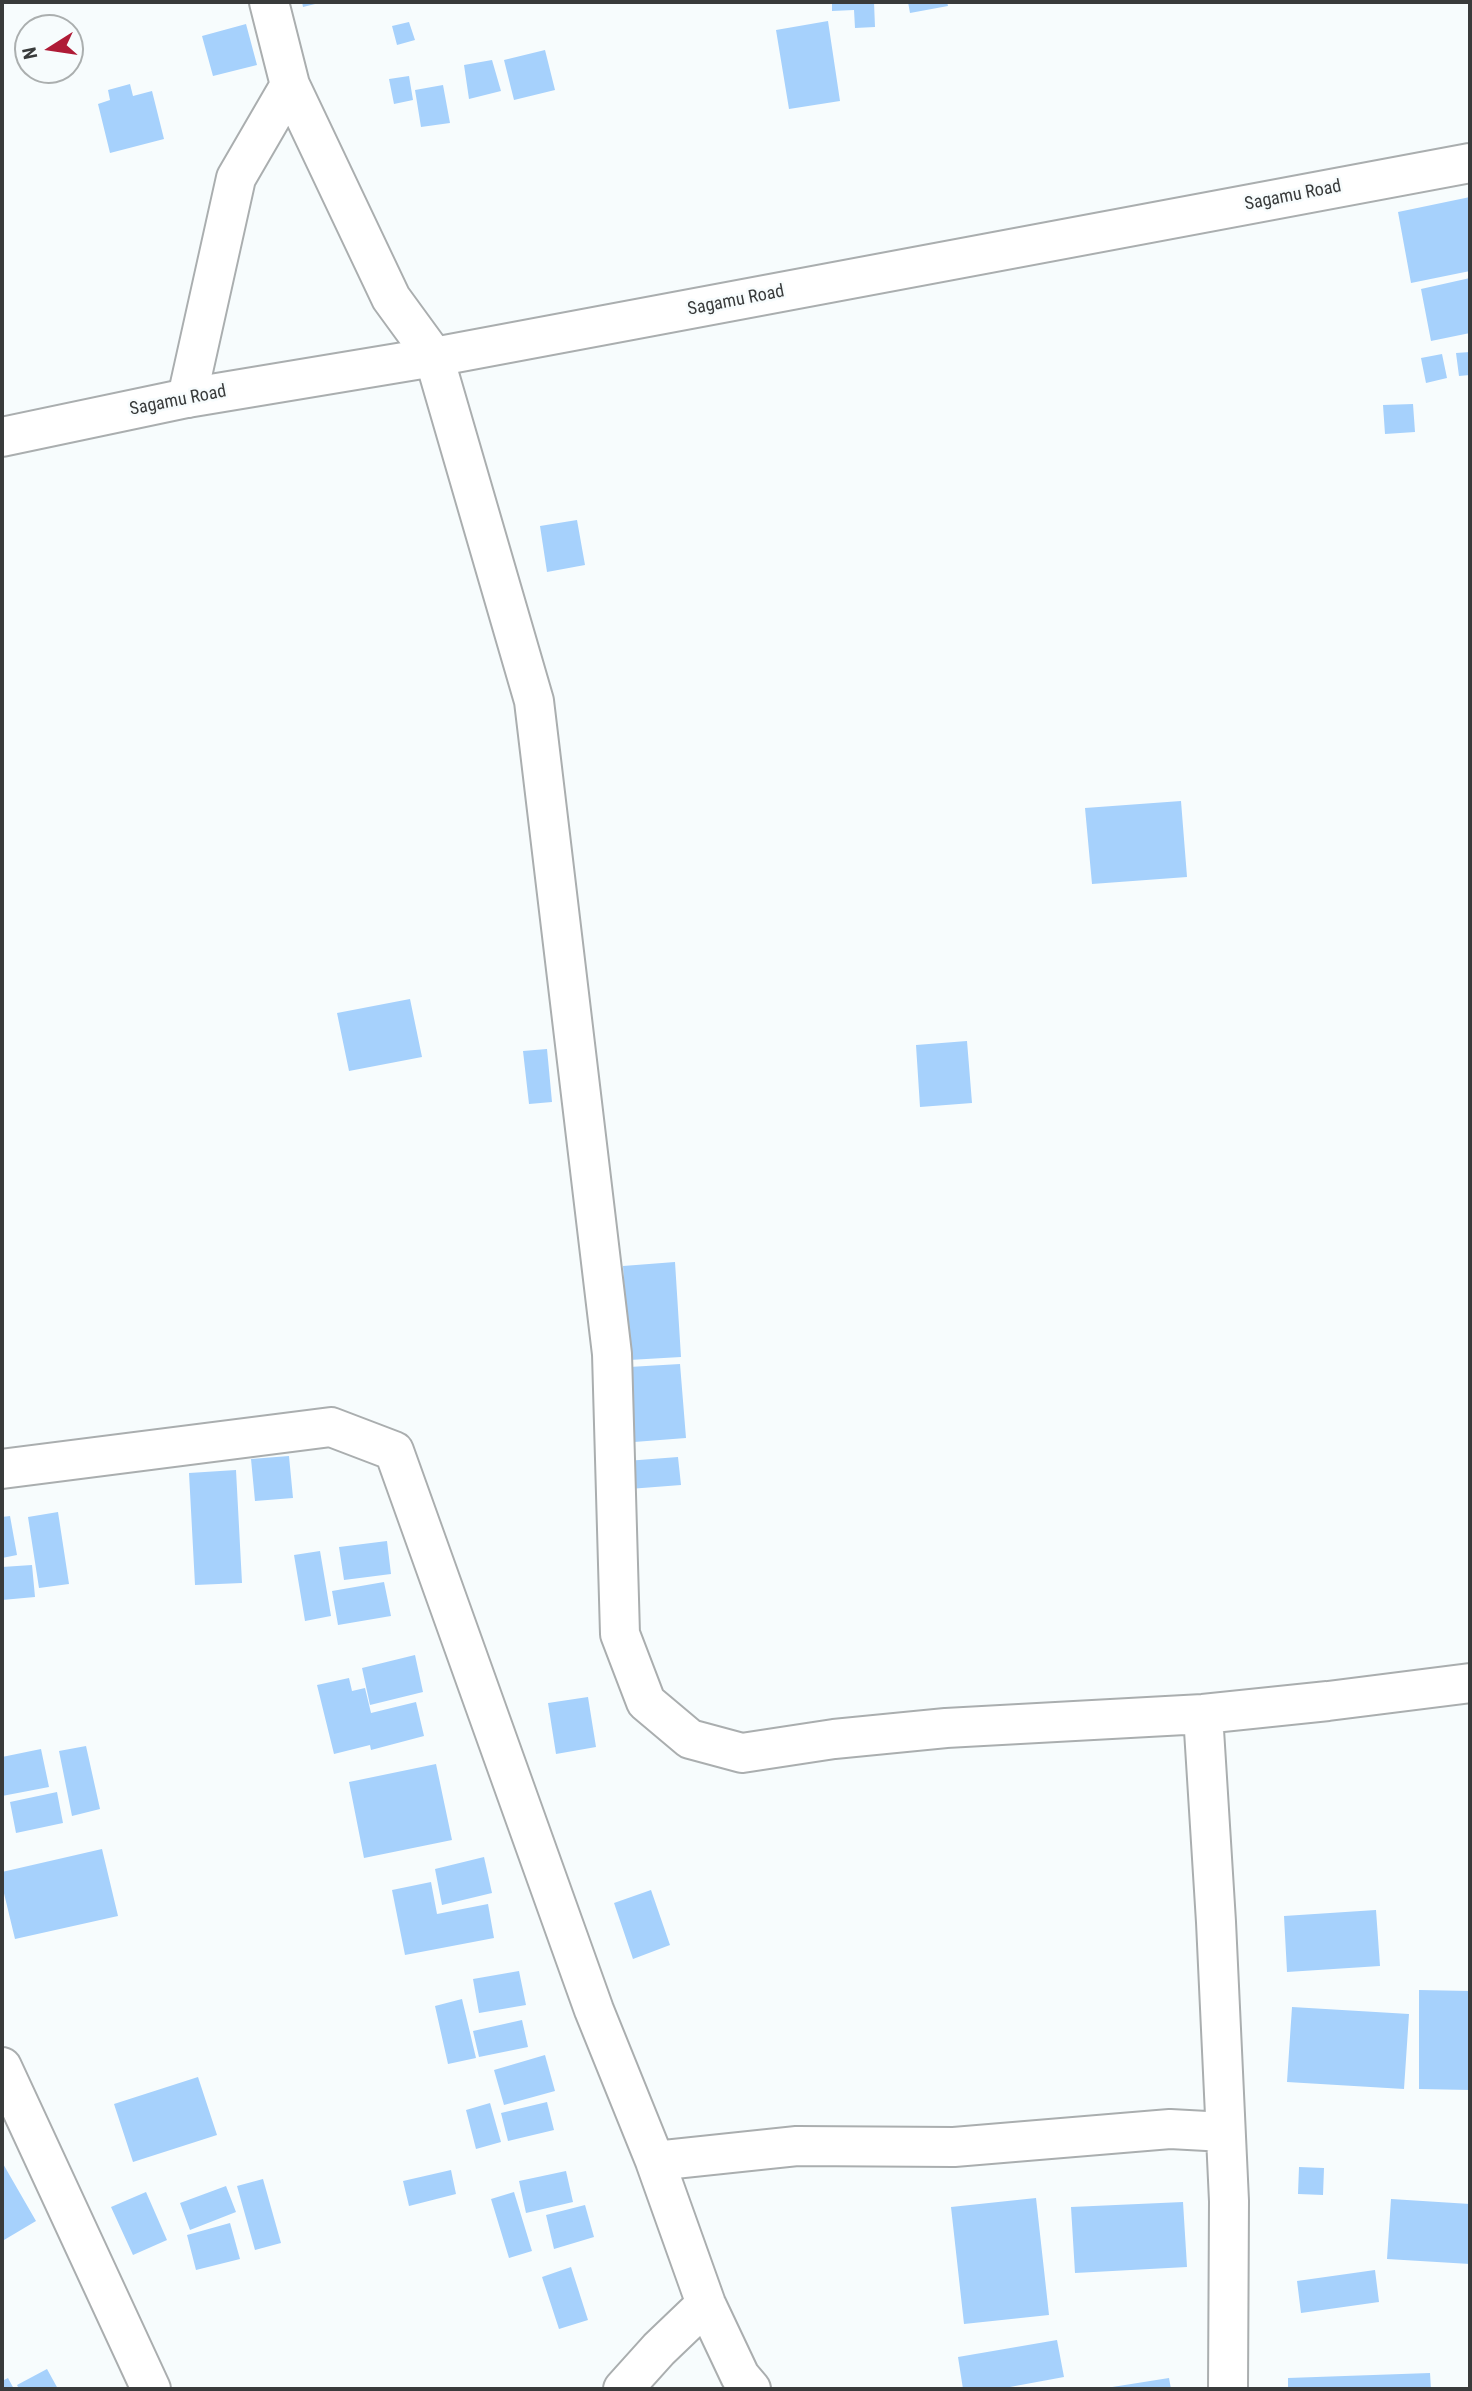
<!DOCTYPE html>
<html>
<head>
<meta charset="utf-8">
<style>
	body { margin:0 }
	#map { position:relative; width:1472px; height:2391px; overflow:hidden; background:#f7fcfd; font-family:"Roboto Condensed",sans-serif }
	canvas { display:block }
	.frame { position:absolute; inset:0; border:4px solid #393b3b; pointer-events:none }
	.north { position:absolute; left:14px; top:14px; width:70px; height:70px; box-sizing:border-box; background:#f7fcfd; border:2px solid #abafaf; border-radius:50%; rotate:258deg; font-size:19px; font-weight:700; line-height:28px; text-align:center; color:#393b3b }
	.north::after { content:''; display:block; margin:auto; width:24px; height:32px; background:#af1b36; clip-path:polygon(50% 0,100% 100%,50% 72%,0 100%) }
</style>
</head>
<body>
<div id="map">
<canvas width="1472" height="2391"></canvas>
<div class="frame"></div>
<div class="north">N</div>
</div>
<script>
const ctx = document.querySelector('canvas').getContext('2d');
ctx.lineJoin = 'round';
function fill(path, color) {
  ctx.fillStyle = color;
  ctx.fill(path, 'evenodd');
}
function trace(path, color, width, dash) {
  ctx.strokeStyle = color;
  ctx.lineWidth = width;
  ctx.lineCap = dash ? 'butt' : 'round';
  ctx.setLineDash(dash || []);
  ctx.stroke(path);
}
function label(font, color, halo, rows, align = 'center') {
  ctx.font = font + ' "Roboto Condensed",sans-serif';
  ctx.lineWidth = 5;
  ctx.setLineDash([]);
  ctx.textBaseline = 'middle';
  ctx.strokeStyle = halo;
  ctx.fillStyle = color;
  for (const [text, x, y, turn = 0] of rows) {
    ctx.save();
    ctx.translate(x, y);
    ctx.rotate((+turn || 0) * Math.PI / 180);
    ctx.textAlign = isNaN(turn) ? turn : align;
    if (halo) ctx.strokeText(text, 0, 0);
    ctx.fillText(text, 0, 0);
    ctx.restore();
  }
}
fill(new Path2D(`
	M302 2H319V3L303 7Z
	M832 2H874L875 27 855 28 854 10 832 11Z
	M908 2H947L948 6 910 13Z
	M828 21 840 101 789 109 776 30Z
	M409 22 415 40 397 45 392 26Z
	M246 24 257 65 213 76 202 36Z
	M545 50 555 90 514 100 504 60Z
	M492 60 501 91 469 99 464 65Z
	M409 76 413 100 394 104 389 79Z
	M130 84 133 96 152 91 164 139 110 153 98 104 110 100 108 90Z
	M443 85 450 123 421 127 415 90Z
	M1470 197V271L1411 283 1398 212Z
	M1470 278V333L1431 341 1421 289Z
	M1470 352V375L1459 376 1456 353Z
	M1442 354 1447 378 1426 383 1421 358Z
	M1413 404 1415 432 1385 434 1383 405Z
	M577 520 585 565 547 572 540 526Z
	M1181 801 1187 877 1092 884 1085 808Z
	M410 999 422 1057 349 1071 337 1013Z
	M967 1041 972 1103 920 1107 916 1045Z
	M547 1049 552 1102 529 1104 523 1051Z
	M675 1262 681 1357 629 1360 623 1266Z
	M680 1364 686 1438 634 1442 629 1367Z
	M289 1456 293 1498 255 1501 251 1459Z
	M678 1457 681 1485 629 1489 626 1461Z
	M236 1470 242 1583 195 1585 189 1473Z
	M58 1512 69 1584 39 1588 28 1517Z
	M10 1516 17 1555 2 1558V1517Z
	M387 1541 391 1574 344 1580 339 1547Z
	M320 1551 331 1616 305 1621 294 1555Z
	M32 1565 35 1597 2 1600V1567Z
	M384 1582 391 1616 338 1625 332 1591Z
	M415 1655 423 1692 370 1705 362 1668Z
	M349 1678 352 1691 365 1688 371 1713 416 1702 424 1736 371 1750 370 1745 334 1754 317 1685Z
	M588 1697 596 1747 556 1754 548 1703Z
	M86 1746 100 1809 72 1816 59 1751Z
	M41 1749 49 1787 2 1796V1757Z
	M436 1764 452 1840 364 1858 349 1782Z
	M57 1792 63 1823 16 1833 10 1802Z
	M102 1849 118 1916 15 1939 2 1885V1872Z
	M484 1857 492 1893 442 1905 435 1869Z
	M431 1882 437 1914 488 1904 494 1938 405 1955 392 1890Z
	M651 1890 670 1945 633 1959 614 1903Z
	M1376 1910 1380 1966 1287 1972 1284 1916Z
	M519 1971 526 2005 479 2013 473 1979Z
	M1419 1990 1470 1991V2090L1419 2089Z
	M462 1999 476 2058 448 2064 435 2006Z
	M1292 2007 1409 2014 1404 2089 1287 2082Z
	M522 2020 528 2047 479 2057 473 2031Z
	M545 2055 555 2091 504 2105 494 2070Z
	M198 2077 217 2135 133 2162 114 2104Z
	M547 2102 554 2130 508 2141 501 2113Z
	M490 2103 501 2142 476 2149 466 2110Z
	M2 2162 36 2221 4 2240 2 2237Z
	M1299 2167 1324 2168 1323 2195 1298 2194Z
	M451 2170 456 2194 409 2206 403 2181Z
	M566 2171 573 2202 526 2213 519 2181Z
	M263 2179 281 2243 255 2250 237 2186Z
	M226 2186 236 2212 190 2230 180 2203Z
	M146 2192 167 2240 133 2255 111 2207Z
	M514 2192 532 2251 509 2258 491 2199Z
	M1036 2198 1049 2315 964 2324 951 2207Z
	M1391 2199 1470 2204V2264L1387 2259Z
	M1183 2202 1187 2267 1075 2273 1071 2207Z
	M585 2205 594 2237 554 2249 546 2215Z
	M230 2223 240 2259 196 2270 187 2235Z
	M571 2267 588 2320 559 2329 542 2277Z
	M1375 2270 1379 2302 1301 2313 1297 2281Z
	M1057 2340 1064 2377 999 2389H963L958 2357Z
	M47 2369 58 2389H19L17 2385Z
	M1430 2373 1431 2389H1288V2378Z
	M8 2378 14 2389H2V2381Z
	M1169 2378 1171 2389H1106V2388Z`), '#a6d1fc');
const street = new Path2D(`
	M269 2 290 85 391 298 434 357 534 701 612 1354 620 1634 646 1702 690 1739 742 1753 834 1739 946 1728 1203 1714 1328 1701 1470 1683
	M187 398 236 178 290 85
	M2 1469 331 1427 394 1451 594 2010 655 2161 706 2304 740 2376 751 2389
	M1203 1714 1216 1922 1229 2201 1228 2389
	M2 2067 151 2389
	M655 2161 797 2146 954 2147 1170 2129 1225 2132
	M623 2389 659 2349 706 2304`);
const highway = new Path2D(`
	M2 437 187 398 434 357 1470 163`);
trace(street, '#aaaeaf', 42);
trace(highway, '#aaaeaf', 42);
trace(street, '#fff', 38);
trace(highway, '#fff', 38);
label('18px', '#393b3b', '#f7fcfd', [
	["Sagamu Road",1293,196,-11],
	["Sagamu Road",736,301,-11],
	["Sagamu Road",178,401,-11]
]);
</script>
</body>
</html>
